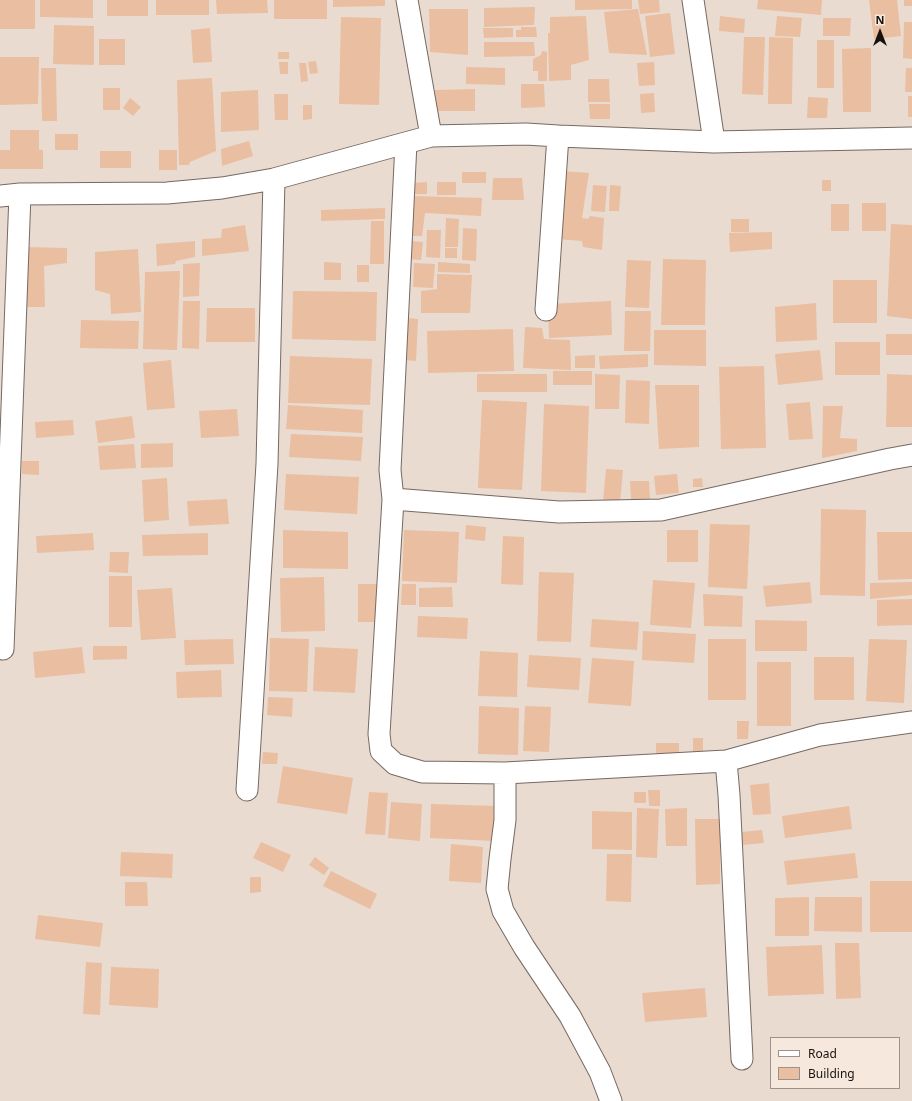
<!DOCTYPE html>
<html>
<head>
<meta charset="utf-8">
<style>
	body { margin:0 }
	#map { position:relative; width:912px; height:1101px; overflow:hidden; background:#eadbd1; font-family:"Noto Sans",sans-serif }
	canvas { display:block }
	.legend { position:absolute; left:770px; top:1037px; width:130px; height:52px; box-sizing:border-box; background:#f7e8de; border:1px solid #9d928b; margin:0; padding:5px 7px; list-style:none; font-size:12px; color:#17120e }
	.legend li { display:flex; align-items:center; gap:8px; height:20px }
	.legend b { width:20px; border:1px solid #9d928b }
	.north { position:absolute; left:860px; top:12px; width:40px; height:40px; -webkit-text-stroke:3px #f7e8de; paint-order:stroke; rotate:0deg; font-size:11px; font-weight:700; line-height:16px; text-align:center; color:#17120e }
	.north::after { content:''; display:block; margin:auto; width:14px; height:18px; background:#17120e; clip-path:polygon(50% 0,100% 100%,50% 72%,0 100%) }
</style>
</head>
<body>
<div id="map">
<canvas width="912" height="1101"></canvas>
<ul class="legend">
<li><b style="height:5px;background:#fff"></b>Road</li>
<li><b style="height:11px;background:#eabea0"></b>Building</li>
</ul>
<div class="north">N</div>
</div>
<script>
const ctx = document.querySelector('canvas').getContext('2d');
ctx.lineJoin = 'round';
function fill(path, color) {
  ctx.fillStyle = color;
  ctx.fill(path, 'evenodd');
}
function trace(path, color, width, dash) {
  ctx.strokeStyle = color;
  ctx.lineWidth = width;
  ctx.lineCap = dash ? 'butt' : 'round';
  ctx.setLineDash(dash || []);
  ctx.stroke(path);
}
fill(new Path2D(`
	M0 0H35V29H0Z
	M40 0H93V18L40 17Z
	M107 0H148V16H107Z
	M156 0H209V15H156Z
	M216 0H267L268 13 217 14Z
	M274 0H327V19H274Z
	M333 0H385V6L333 7Z
	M575 0H632V9L575 10Z
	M638 0H659L660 12 640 14Z
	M758 0H822L821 15 757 9Z
	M869 0H897L901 36 874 39Z
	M904 0H912V6H904Z
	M535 7 534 25 484 27V8Z
	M429 9H468V55L430 52Z
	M638 9 647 55 609 53 604 12Z
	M670 13 675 54 650 57 645 16Z
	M586 16 589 60 571 65V80L549 81 548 33H550V17Z
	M720 16 745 19 744 33 719 31Z
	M777 16 802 18 800 37 775 36Z
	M341 17 381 18 379 105 339 104Z
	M823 18H851L850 36H823Z
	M904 22H912V59L903 58Z
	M54 25 94 26V65L53 64Z
	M521 27H536L537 37H516V30H521Z
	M210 28 212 62 193 63 191 30Z
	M483 28H513V37L484 38Z
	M744 37H765L763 95 742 94Z
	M769 37 793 38 792 104H768Z
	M99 39H125V65H99Z
	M817 40H834V88H817Z
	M484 42H534L535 56 484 57Z
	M871 48V112H843L842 49Z
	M542 51 547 52V81H538V71H533V59L541 55Z
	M278 52H289V59H278Z
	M0 57H39L38 104 0 105Z
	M316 61 318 73 310 74 308 62Z
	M279 62H288V74H280Z
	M654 62 655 85 639 86 637 63Z
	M299 63H306L308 81 301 82Z
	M466 67 505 68V85L466 84Z
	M41 68H56L57 121H42Z
	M906 68H912V92H905Z
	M212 78 216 151 190 162 189 165H179L177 80Z
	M588 79H609L610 102H588Z
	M521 84H544L545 107 521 108Z
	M103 88H120V110H103Z
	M475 89V111H435V90Z
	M258 90 259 130 221 132V92Z
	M654 93 655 112 641 113 640 94Z
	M274 94H288V120H275Z
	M908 96H912V117H908Z
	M808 97 828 98 827 118H807Z
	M130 98 141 107 133 116 123 108Z
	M589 104H610V119H590Z
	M303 105H312V119L303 120Z
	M10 130H39V150H10Z
	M55 134H78V150H55Z
	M249 141 253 156 222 166 221 149Z
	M0 150H43V169H0Z
	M159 150H177V170H159Z
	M100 151H131V168H100Z
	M563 171 589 173 582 218 588 219 590 216 604 218 602 250 583 247 582 241 556 239Z
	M462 172H486V183H462Z
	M493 178H522L524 200H492Z
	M822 180H831V191H822Z
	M427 182V194H413V183Z
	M437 182H456V195H437Z
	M593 185 607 186 605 212 591 211Z
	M610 185 621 186 619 211H609Z
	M412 196 482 198 481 216 425 213 422 236H412Z
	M862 203H886V231H862Z
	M831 204H849V231H831Z
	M385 208V219L321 221V210Z
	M446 218 459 219 458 247H445Z
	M731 219H749V232H731Z
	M371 221H384V264H370Z
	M891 224 912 225V319L887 316Z
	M245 225 249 251 202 256V239L221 238 222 229Z
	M463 228 477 229 476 261 462 260Z
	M427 230H441L440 258 426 257Z
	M772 232V249L730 252 729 233Z
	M195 241V257L176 261 175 264 157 266 156 244Z
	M411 241 423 242 421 260 410 259Z
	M25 247 67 248V263L44 266 45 307H25Z
	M445 248H457V258H445Z
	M138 249 141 312 111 314 110 294 95 290V252Z
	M663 259 706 260 705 325H661Z
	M627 260 651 261 649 308 625 307Z
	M324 262 341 263V280H324Z
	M438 262 470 264V273L438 272Z
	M200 263 199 296 183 297V264Z
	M414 263 435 264 433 288 413 287Z
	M357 265H369V282H357Z
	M180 271 177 350 143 349 145 272Z
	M437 274 472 275 470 313H421V291L437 289Z
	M833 280H877V323H833Z
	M293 291 377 292 376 341 292 339Z
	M183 301H200L199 349 182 348Z
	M611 301 612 335 549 338 548 304Z
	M816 303 817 340 776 342 775 307Z
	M207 308H255V342H206Z
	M625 311H651L650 351H624Z
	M406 318 418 319 416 361 404 360Z
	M81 320 139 321 138 349 80 348Z
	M525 327 542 328 544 339 570 340 571 370 523 368Z
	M513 329 514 371 428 373 427 331Z
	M654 330H706V366L654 365Z
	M886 334H912V355H886Z
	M835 342H880V375H835Z
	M820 350 823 380 778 385 775 354Z
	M648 354V367L600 369 599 356Z
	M595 355V368H575V356Z
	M290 356 372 359 370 405 288 403Z
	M171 360 175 408 147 410 143 363Z
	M764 366 766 448 721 449 719 367Z
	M553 371H592V385H553Z
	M477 374H547V392H477Z
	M595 374 620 375 619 409H595Z
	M887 374 912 375V427H886Z
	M626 380 650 381 649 424 625 423Z
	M655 385H699V447L659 449Z
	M482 400 527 402 522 490 478 488Z
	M810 402 813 439 789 440 786 404Z
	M544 404 589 406 586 493 541 491Z
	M288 405 363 410 362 433 286 429Z
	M823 406H843L840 438 857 439V451L822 458Z
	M237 409 239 436 201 438 199 411Z
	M132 416 135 438 98 443 95 421Z
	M73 420 74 435 36 438 35 422Z
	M291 434 363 437 361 461 289 457Z
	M173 443V467L141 468V444Z
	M134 444 136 468 100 470 98 446Z
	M22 461H39V475L22 474Z
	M606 469 623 470 620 503 603 501Z
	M286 474 359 477 357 514 284 510Z
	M677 474 679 493 656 495 654 476Z
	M167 478 169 520 144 522 142 480Z
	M702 478 703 487H693V479Z
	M630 481H649L650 499H631Z
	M227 499 229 524 189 526 187 501Z
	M821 509 866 510 865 596 820 595Z
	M710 524 750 525 747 589 708 587Z
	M466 525 486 527 485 541 465 539Z
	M283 530 348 532V569L283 568Z
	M404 530 459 532 457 583 402 581Z
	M667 530H698V562H667Z
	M877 532H912V579L878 580Z
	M93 533 94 550 37 553 36 536Z
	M208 533V555L143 556 142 535Z
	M503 536 524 537 523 585 501 584Z
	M110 552H129L128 573 109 572Z
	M539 572 574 573 571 642 537 641Z
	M109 576H132V627H109Z
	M324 577 325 631 281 632 280 578Z
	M653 580 695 583 691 628 650 625Z
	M810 582 812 603 766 607 763 586Z
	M912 582V595L870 599V583Z
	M358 584H377V622H358Z
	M402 584H416V605H401Z
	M452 587 453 607H419V588Z
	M172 588 176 638 141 640 137 590Z
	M703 594 743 596 742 627 704 626Z
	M912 599V625L877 626V600Z
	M418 616 468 618 467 639 417 637Z
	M592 619 639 622 637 650 590 647Z
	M755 620 807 621V651H755Z
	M643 631 696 634 694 663 642 660Z
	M270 638 309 639 307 692 269 691Z
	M233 639 234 664 185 665 184 640Z
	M708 639H746V700H708Z
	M869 639 907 640 904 703 866 701Z
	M93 646H127V659L93 660Z
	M82 647 85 673 35 678 33 652Z
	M315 647 358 649 355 693 313 691Z
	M480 651 518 653 517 697 478 696Z
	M529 655 581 658 579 690 527 687Z
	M814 657H854V700H814Z
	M592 658 634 661 631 706 588 703Z
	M757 662H791V726H757Z
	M221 670 222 697 177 698 176 672Z
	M268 697 293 698 292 717 267 715Z
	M479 706 519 708 518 755 478 754Z
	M525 706 551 707 549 752 523 751Z
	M737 721H749L748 739H737Z
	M693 738H703V753H693Z
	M656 743H679V757H656Z
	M263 752 278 753 277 764H262Z
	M283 766 353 778 347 814 277 803Z
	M769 783 771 814 753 815 750 785Z
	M648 790H660V806H649Z
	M369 792 388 793 385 835 365 834Z
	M634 792H646V803H634Z
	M391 802 422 804 420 841 388 838Z
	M431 804 496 806 495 841 430 838Z
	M849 806 852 829 785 838 782 816Z
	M637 808 659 809 657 858 636 857Z
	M687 808V846H666L665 809Z
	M592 811 632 812V850L592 849Z
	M695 819H720V884L696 885Z
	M762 830 764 843 742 845 741 832Z
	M261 842 291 855 283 872 253 858Z
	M451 844 483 847 481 883 449 881Z
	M121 852 173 854 172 878 120 876Z
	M855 853 858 878 787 885 784 861Z
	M607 854H632L631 902 606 901Z
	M315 857 329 868 324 875 309 865Z
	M331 871 377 894 370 909 323 886Z
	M250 877H261V892L250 893Z
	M870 881H912V932H870Z
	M125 882H147L148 906H125Z
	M809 897V936H775V898Z
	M815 897H862V932L814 931Z
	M38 915 103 923 100 947 35 939Z
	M835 943H859L861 998 836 999Z
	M822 945 824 994 768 996 766 947Z
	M86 962 102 963 100 1015 83 1014Z
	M111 967 159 969 158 1008 109 1005Z
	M705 988 707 1017 645 1022 642 993Z`), '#eabea0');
const street = new Path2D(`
	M407 0 431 136
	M693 0 714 142
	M406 143 390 470 393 499 379 734 381 751 395 764 422 772 505 773 726 761 820 735 912 722
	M0 196 20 194 167 193 222 188 274 179 431 136 526 134 558 136 714 142 912 138
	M546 310 558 136
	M393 499 559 512 661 510 890 459 912 455
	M3 649 20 194
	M726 761 729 795 742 1059
	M505 773V820L500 859 497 889 503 911 524 947 570 1016 600 1072 611 1101
	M247 790 267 464 274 179`);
trace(street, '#766961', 23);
trace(street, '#fff', 21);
</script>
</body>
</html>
